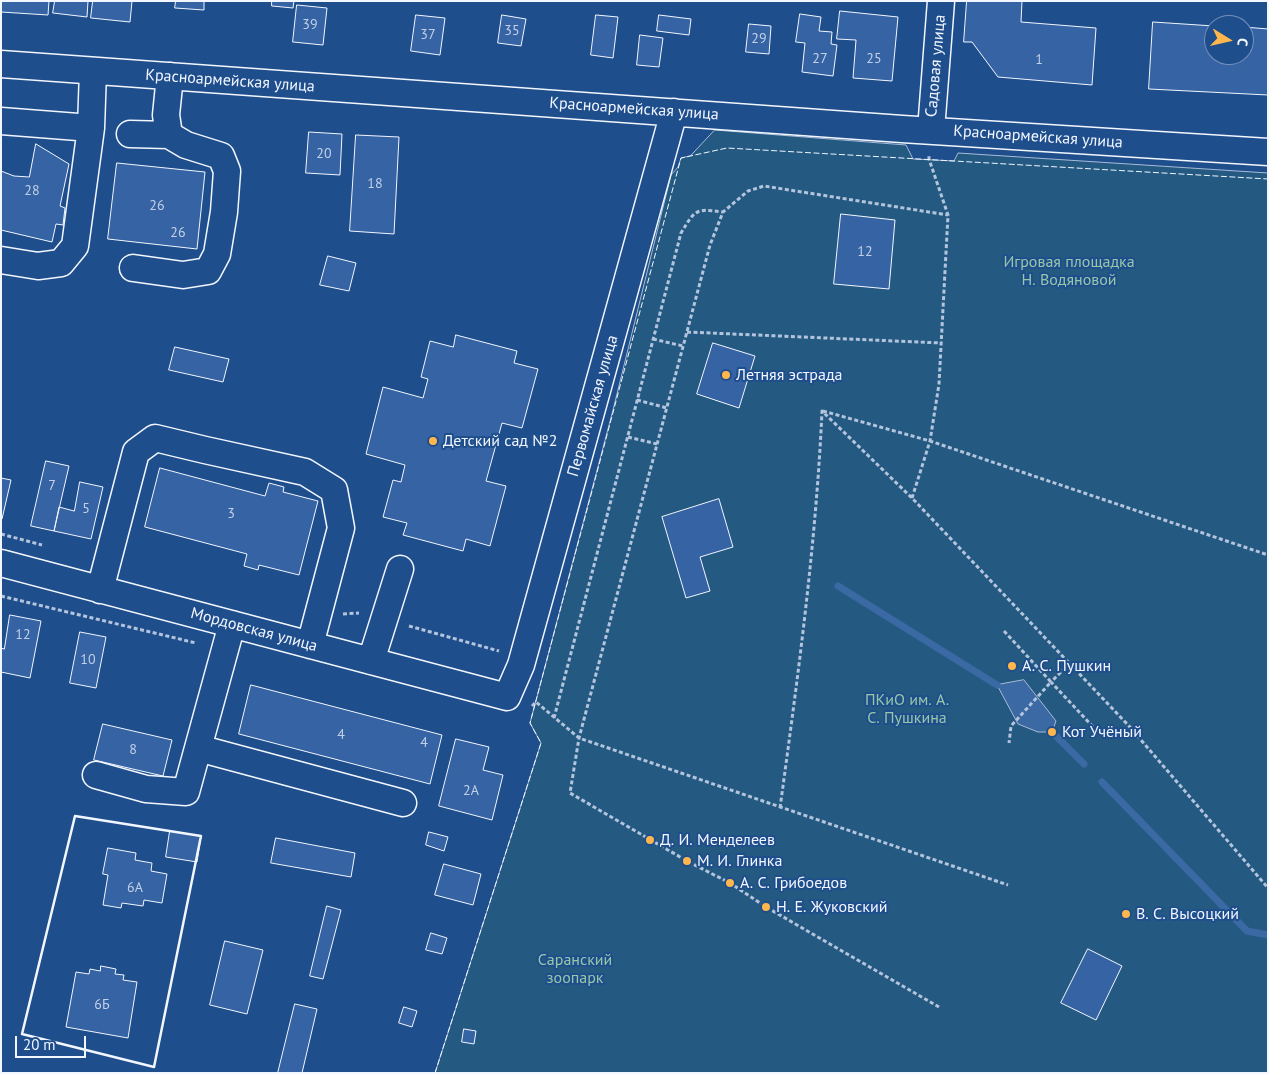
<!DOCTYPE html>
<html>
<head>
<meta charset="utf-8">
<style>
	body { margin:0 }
	#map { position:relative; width:1269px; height:1074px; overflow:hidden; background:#1f4e8c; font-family:"PT Sans",sans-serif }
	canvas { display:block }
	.frame { position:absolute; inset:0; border:2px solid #f2f6ff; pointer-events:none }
	.north { position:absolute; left:1204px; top:15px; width:50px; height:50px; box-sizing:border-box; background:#1f4e8c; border:1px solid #7391ba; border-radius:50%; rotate:99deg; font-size:14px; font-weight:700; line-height:20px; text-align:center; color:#f2f6ff }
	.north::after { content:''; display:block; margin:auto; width:18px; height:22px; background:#ffb74d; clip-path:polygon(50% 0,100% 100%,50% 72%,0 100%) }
	.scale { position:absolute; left:15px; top:1036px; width:71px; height:22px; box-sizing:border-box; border:2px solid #f2f6ff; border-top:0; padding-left:6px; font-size:15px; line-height:18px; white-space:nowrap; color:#f2f6ff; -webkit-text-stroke:4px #1f4e8c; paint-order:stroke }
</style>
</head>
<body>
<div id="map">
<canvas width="1269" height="1074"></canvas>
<div class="frame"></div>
<div class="north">С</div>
<div class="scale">20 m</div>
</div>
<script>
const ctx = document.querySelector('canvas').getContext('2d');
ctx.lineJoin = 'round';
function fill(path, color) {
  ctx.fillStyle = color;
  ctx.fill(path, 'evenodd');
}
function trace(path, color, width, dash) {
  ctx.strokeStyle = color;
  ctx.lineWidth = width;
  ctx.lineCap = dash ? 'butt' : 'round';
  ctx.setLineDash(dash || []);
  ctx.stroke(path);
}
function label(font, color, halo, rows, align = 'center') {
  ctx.font = font + ' "PT Sans",sans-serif';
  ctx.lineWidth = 4;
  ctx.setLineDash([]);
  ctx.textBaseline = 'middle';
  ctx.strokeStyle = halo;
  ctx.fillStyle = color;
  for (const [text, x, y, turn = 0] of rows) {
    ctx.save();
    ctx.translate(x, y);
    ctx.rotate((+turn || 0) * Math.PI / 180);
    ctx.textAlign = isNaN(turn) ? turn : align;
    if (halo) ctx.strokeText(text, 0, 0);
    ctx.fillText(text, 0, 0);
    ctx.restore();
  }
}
const green = new Path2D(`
	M715 130 906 145 913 159 954 161 958 153 1268 173V1073H435L541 743 530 723 613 410 671 175 678 167 681 158 690 156Z`);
fill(green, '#245a82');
trace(green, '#a8bbd7', 1);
const water = new Path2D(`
	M1024 680 1056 721 1052 732H1038L1018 724 997 685Z`);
fill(water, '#3b69a3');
trace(water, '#a8bbd7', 1);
trace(new Path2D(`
	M838 586 997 685
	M1052 732 1084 764
	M1102 782 1247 931 1268 935`), '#3b69a3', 7);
const building = new Path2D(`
	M1 1H49L48 15 1 12Z
	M55 1H88L87 17 53 13Z
	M93 1H132L130 22 91 18Z
	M176 1H204V10L175 8Z
	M272 1H294L293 8 272 6Z
	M967 1H1022L1021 22 1096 28 1092 85 998 77 972 42H964Z
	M297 5 327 8 323 45 293 42Z
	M840 11 898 17 892 81 853 78 856 40 837 39Z
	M800 14 821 17 819 31 832 32 831 44 837 45 833 76 802 72 805 43 796 42Z
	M416 15 445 18 440 55 411 51Z
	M502 15 526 19 521 46 498 43Z
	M596 15 618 17 613 58 591 55Z
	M659 15 691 19 689 35 657 31Z
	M1153 22 1214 26V55H1244V27L1268 29V95L1149 89Z
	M749 24 771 26 769 54 746 52Z
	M640 35 663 38 659 67 637 65Z
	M309 132 342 134 340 175 306 173Z
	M356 135 399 137 394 234 350 231Z
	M36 144 69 164 60 206 65 208 63 225 56 224 52 242 1 230V171L14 176 29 177Z
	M117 163 205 172 197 249 108 239Z
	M841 214 895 220 889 289 834 284Z
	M328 256 356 263 349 291 320 285Z
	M456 335 517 351 514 363 538 369 522 428 502 423 486 481 506 486 490 546 466 539 463 551 403 535 407 523 383 517 393 480 401 482 405 465 366 454 383 387 423 398 428 379 421 377 430 341 453 347Z
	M713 343 755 356 739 408 697 394Z
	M175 347 229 359 223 382 169 370Z
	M46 461 69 466 54 531 31 526Z
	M160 468 265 496 269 483 284 487 283 492 318 501 299 575 259 565 258 570 244 566 247 554 145 527Z
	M1 478 11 480 2 519H1Z
	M80 482 103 487 91 539 54 531 59 507 74 511Z
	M719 499 733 547 700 557 710 591 686 598 662 517Z
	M10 615 41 621 30 678 1 672V648L4 649Z
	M80 632 106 637 96 688 70 683Z
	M251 685 442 735 430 784 239 734Z
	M103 724 172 740 163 776 94 760Z
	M456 739 489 747 483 770 503 775 492 820 439 806Z
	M170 831 201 836 197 862 166 857Z
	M429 832 448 837 444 851 426 845Z
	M276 838 355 853 351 877 271 863Z
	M108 848 136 853 135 860 152 863 151 871 167 874 162 903 144 900 143 906 122 903 121 908 103 905 108 875 103 874Z
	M444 864 481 874 473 905 435 895Z
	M327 906 341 910 323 979 310 976Z
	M431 933 447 938 442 954 426 950Z
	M225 941 263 950 247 1014 210 1005Z
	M1088 949 1122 966 1096 1020 1061 1003Z
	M101 966 116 969 115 974 124 975 123 980 137 982 128 1038 66 1027 76 972 89 974 90 969 100 971Z
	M295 1004 317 1009 302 1073H278Z
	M404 1007 417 1011 412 1027 399 1023Z
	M464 1029 476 1031 474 1044 462 1042Z`);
fill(building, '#3563a3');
trace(building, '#f2f6ff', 1);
const minor = new Path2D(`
	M1 64 902 129 1268 152
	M1 121 91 128
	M931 130 941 1
	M130 134 169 135
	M1 260 38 266 61 263 75 246 91 128 93 71
	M133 268 183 275 208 271 217 254 224 212 227 171 221 156 186 145 169 135 166 115 170 76
	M1 563 507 697 521 665 674 112
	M100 590 136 452 155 438 205 450 305 472 334 490 341 528 310 645
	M232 624 198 748 403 803
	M371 661 400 569
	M96 775 146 789 186 792 198 748`);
trace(minor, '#f2f6ff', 29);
trace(new Path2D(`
	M687 332 941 343
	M653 339 683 346
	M637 400 667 408
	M823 411 930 441 1268 555
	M628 437 657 444
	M912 498 930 441 939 384 948 215 929 159V155
	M1 534 42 545
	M1 596 196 643
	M343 614 359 613
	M409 626 499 651
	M1004 631 1051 682 1011 726 1009 743
	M1070 663 1051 682 1095 729
	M532 706 536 702 579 738 1008 885
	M554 718 681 233C695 210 695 208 723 212
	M780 808C798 676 816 544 822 411L912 498 1129 726 1268 888
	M939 1007 766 907 730 883 687 861 570 793 579 738 710 245 723 212 748 191 764 186 948 215`), '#b3c4dc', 3, [4, 2.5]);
trace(minor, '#1f4e8c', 26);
trace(new Path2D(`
	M435 1073 541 743 530 723 681 158 727 148 1268 179`), '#f2f6ff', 1, [6, 2.5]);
trace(new Path2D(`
	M75 816 201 836 154 1067 22 1034Z`), '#f2f6ff', 2.5);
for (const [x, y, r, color] of [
	[726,375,5,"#ffb74d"],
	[433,441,5,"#ffb74d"],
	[1012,666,5,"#ffb74d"],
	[1052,732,5,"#ffb74d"],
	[650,840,5,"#ffb74d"],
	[687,861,5,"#ffb74d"],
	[730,883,5,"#ffb74d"],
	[766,907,5,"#ffb74d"],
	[1126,914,5,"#ffb74d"]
]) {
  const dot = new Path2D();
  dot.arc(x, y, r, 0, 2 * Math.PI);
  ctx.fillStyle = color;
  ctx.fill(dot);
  trace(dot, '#1f4e8c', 2);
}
label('14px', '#c3d1e8', null, [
	["39",310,25],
	["35",512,31],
	["37",428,35],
	["29",759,39],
	["27",820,59],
	["25",874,59],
	["1",1039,60],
	["20",324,154],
	["18",375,184],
	["28",32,191],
	["26",157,206],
	["26",178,233],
	["12",865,252],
	["7",52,486],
	["5",86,509],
	["3",231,514],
	["12",23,635],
	["10",88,660],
	["4",341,735],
	["4",424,743],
	["8",133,750],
	["2А",471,791],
	["6А",135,888],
	["6Б",102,1005]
]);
label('16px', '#f2f6ff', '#1f4e8c', [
	["Садовая улица",936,66,-85],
	["Красноармейская улица",230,81,4],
	["Красноармейская улица",634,109,4],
	["Красноармейская улица",1038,137,4],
	["Первомайская улица",593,406,-74],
	["Мордовская улица",254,630,15]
]);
label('16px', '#97c8a6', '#1f4e8c', [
	["Игровая площадка",1069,262],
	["Н. Водяновой",1069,280],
	["ПКиО им. А.",907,700],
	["С. Пушкина",907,718],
	["Саранский",575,960],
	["зоопарк",575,978]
]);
label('16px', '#f2f6ff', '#1f4e8c', [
	["Летняя эстрада",736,375],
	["Детский сад №2",443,441],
	["А. С. Пушкин",1022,666],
	["Кот Учёный",1062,732],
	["Д. И. Менделеев",660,840],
	["М. И. Глинка",697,861],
	["А. С. Грибоедов",740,883],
	["Н. Е. Жуковский",776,907],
	["В. С. Высоцкий",1136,914]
], 'left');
</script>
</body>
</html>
